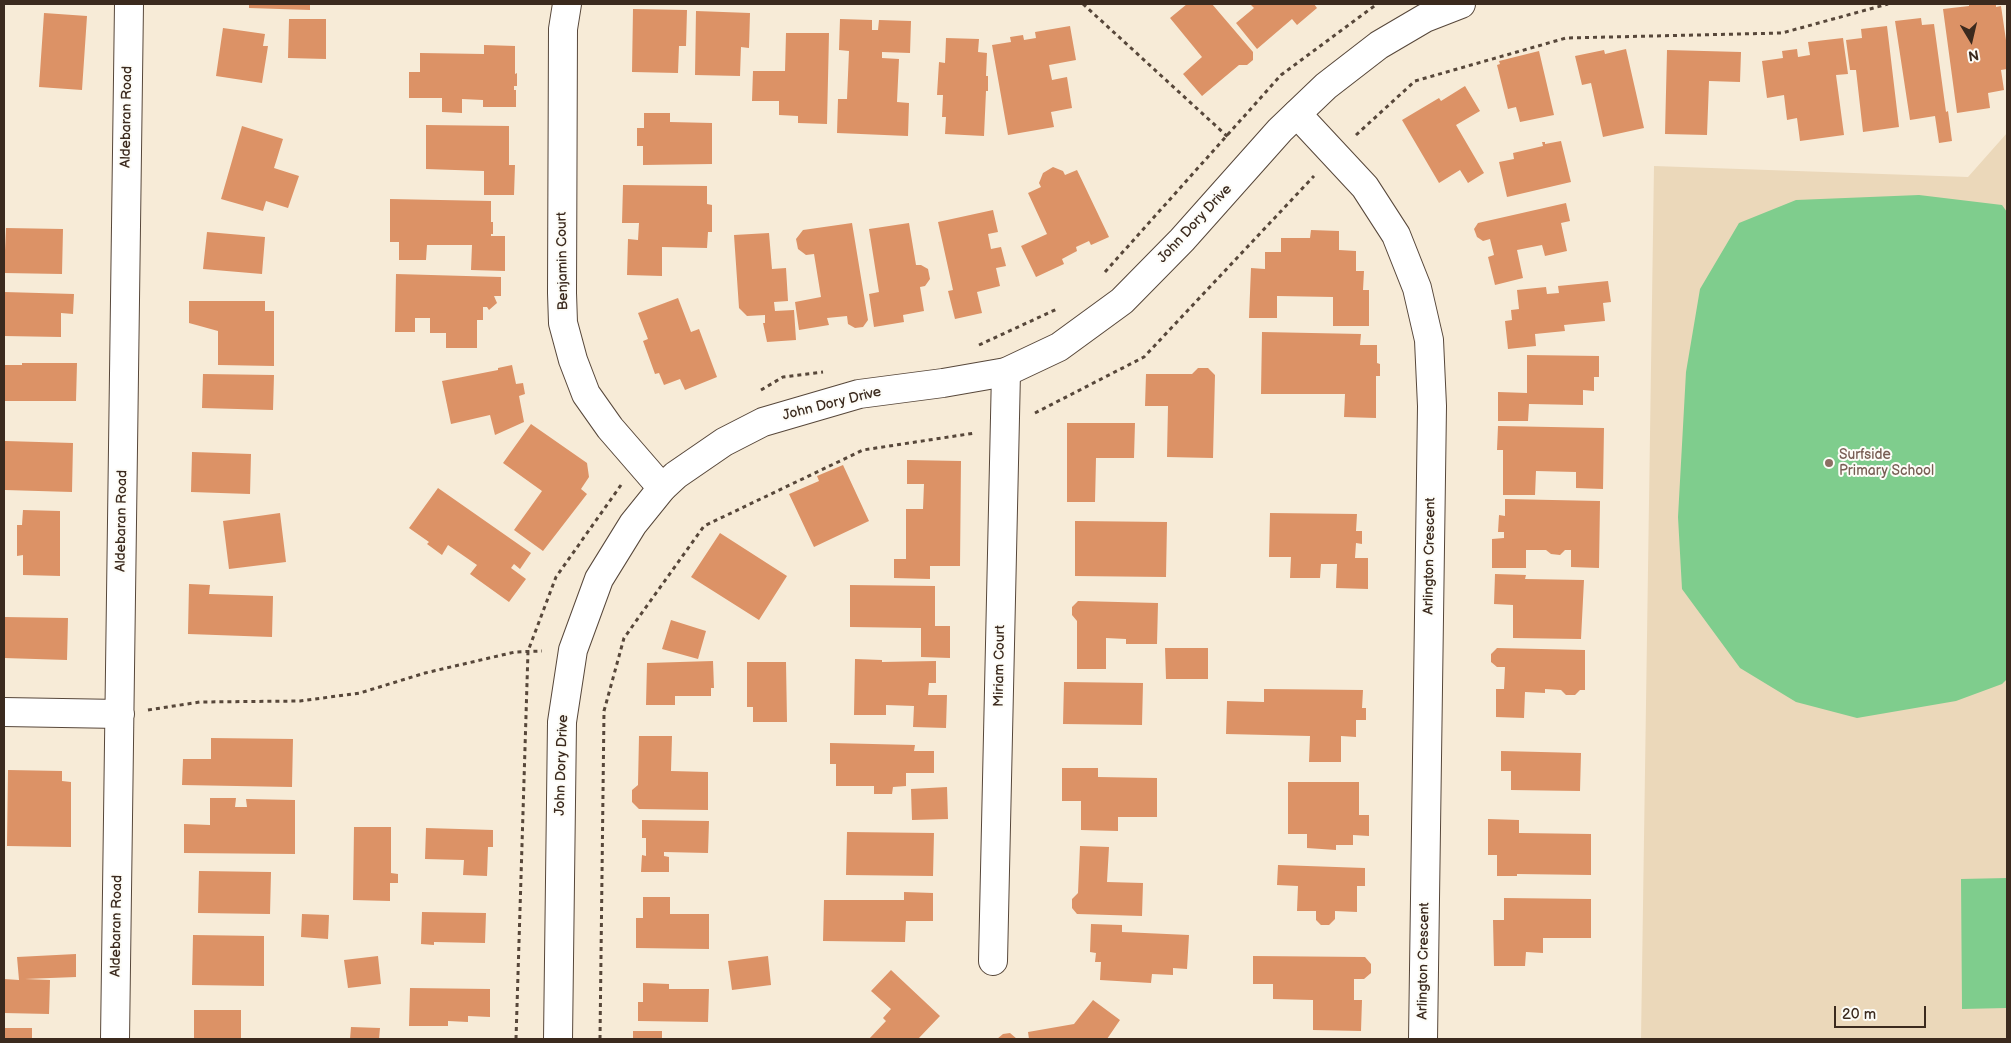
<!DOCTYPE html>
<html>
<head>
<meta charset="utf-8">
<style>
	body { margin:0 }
	#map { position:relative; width:2011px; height:1043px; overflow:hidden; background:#f7ebd7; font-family:"Balsamiq Sans",sans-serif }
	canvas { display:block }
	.frame { position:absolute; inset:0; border:5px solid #3b2a1e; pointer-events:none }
	.north { position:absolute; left:1946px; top:15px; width:50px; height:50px; -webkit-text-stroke:4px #fdfcf7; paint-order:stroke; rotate:171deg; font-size:14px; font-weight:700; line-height:20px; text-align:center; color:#3b2a1e }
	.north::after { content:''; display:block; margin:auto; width:18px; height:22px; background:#3b2a1e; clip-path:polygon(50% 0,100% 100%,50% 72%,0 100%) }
	.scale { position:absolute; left:1834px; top:1006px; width:92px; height:22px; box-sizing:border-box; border:2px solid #3b2a1e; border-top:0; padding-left:6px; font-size:15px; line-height:18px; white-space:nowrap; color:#3b2a1e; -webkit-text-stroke:4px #fdfcf7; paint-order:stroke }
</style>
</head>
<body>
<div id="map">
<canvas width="2011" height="1043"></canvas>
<div class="frame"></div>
<div class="north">N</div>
<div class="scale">20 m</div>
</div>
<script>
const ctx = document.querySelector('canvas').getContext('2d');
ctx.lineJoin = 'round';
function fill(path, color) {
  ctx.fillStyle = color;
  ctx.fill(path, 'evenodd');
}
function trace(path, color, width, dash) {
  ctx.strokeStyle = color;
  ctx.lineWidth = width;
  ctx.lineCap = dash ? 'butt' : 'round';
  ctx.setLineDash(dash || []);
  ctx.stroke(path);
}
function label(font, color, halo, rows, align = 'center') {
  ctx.font = font + ' "Balsamiq Sans",sans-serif';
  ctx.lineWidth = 4;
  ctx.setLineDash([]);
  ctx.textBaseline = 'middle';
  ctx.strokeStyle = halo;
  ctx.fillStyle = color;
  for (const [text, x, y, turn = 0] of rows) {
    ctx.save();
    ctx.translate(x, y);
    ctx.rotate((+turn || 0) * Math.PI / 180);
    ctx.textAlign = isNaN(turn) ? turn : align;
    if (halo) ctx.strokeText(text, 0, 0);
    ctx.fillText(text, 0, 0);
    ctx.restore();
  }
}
fill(new Path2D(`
	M2007 133V1039H1641L1654 166 1968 177Z`), '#ebd8ba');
fill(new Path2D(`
	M1919 195 2002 205 2007 212V679L2002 684 1956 701 1857 718 1796 702 1740 668 1682 589 1678 517 1686 372 1700 289 1739 223 1796 200Z
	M2007 878V1008L1962 1009 1961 879Z`), '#7fcd8d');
fill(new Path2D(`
	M249 4H310V10L249 8Z
	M1187 4H1212L1253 52V60L1247 65H1239L1202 96 1183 74 1202 57 1170 18Z
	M1250 4H1314L1317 8 1297 25 1292 19 1257 49 1236 23 1254 8Z
	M1969 4H1996V7L2001 6 2007 47V69L2001 70 2004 90 1988 93 1990 108 1957 113 1943 9 1969 6Z
	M633 9 687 10 686 46H679L678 73 632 72Z
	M696 11 750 13 749 48 741 47 740 76 695 75Z
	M44 13 87 16 82 90 39 87Z
	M1921 18 1922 25 1934 24 1946 112 1948 111 1952 141 1939 143 1935 116 1910 120 1895 21Z
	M289 19H326V59L288 58Z
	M840 19 872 20V30H878L879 20 911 21 910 53 882 52V58L899 59 897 102 909 103 908 136 837 133 838 99H847L849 51 839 50Z
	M1070 26 1076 60 1049 65 1052 80 1067 77 1072 108 1051 112 1054 127 1008 135 992 45 1011 42 1010 37 1023 35 1024 40 1036 38 1035 32Z
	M1887 26 1899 127 1863 132 1856 70H1850L1846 40 1862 38 1861 29Z
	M223 28 265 34 263 46H268L262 83 216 76Z
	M786 33H829L827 124 798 123V116L779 115V101H752L753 71H785Z
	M946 38 979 39 978 52 987 53 986 76H988V91H986L984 136 945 134 946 117H942L943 95H937L939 62 945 63Z
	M1843 38 1848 74 1836 75 1844 135 1800 141 1797 118 1787 120 1784 95 1767 98 1762 61 1783 58 1782 51 1797 49 1798 57 1810 55 1808 42Z
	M484 45 515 46V74L517 73V86H514V90H516V107H483V100L462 99V113L442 112V98H409V72H420V53L484 54Z
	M1626 49 1644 128 1603 137 1591 83 1582 85 1575 56 1604 50 1605 54Z
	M1667 50 1741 52 1740 82 1709 81 1707 135 1665 134Z
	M1539 51 1554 115 1520 122 1516 107 1508 109 1497 65 1500 64 1499 61Z
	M1465 86 1480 111 1456 125 1484 173 1468 183 1460 170 1439 183 1402 120 1439 98 1441 101Z
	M644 113H670V122L712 123V164L643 165V146H637V128H644Z
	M426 125 509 126V165H515L514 195H484V171L426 169Z
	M242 126 283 139 274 168 299 176 288 208 266 201 263 211 221 199Z
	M1561 141 1571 182 1507 197 1499 162 1514 159 1513 153 1543 146 1542 142H1545V144Z
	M1053 167 1063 171 1065 175 1077 170 1109 237 1091 245 1089 241 1076 247 1077 251 1062 259 1064 264 1036 277 1021 246 1047 234 1028 193 1041 187 1039 183 1043 173Z
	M623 185 707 186V204L712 205V232H708L707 248 662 247V276L627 275 628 239 638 240 639 223H622Z
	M390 199 491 201V222H493V234H491V236H505V271L471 270 472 245H427L426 260H399V242H390Z
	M1566 203 1570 221 1561 223 1567 251 1545 256 1542 245 1517 250 1523 278 1495 285 1488 257 1494 255 1490 239 1483 241 1477 237 1474 229 1478 223Z
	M993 210 998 232 988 234 991 249 1001 247 1006 266 996 268 1000 286 977 292 982 313 955 319 948 291 953 290 938 222Z
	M852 223 868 320 863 327 855 328 848 324 847 316 827 318 829 325 799 330 795 302 821 297 814 254 806 255 798 249 796 239 803 230Z
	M909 223 916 265H921L928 269 930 279 925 286 920 287 924 311 903 315 904 322 874 327 869 294 879 292 869 229Z
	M6 228 63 229 62 274 4 273Z
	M1311 230 1339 231V250L1356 251V271H1364L1363 290H1369V326H1333V297L1277 296V318H1249L1251 268 1265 269V252H1281V238H1310Z
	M207 232 265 237 262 274 203 269Z
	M769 233 772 269 786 268 788 301 774 302 775 311 794 310 796 340 767 342 763 323H765V315L747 316 739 308 734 235Z
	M396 274 501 277V296H494L497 303 489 310 487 307H483V320H477V348H446V333H430V318H415V332H395Z
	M1608 281 1611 302 1603 303 1605 321 1564 325 1565 331 1535 334 1536 346 1508 349 1505 321 1512 320 1511 310 1519 309 1517 290 1546 287 1547 294 1559 293 1558 286Z
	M4 292 74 294 73 314 61 313V337L4 336Z
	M678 298 691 332 699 329 717 377 685 390 680 379 664 385 659 373 655 374 643 341 648 339 638 313Z
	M189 301H265V311H274V366L218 365V331L189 323Z
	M1262 332 1361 334 1360 345H1377V363L1380 364V376H1376V418L1344 417 1345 394H1261Z
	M1527 355 1599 356V377H1594V391L1583 390V405L1529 404 1528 421H1498V392L1527 393Z
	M22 363H77L76 401H4V365H22Z
	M512 365 516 384 523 383 525 394 519 396 524 422 495 435 490 415 451 424 442 381 498 370V368Z
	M1198 368H1208L1215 375 1213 458 1167 457 1168 406H1145L1146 374H1192Z
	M203 374 274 375 273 410 202 408Z
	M1067 423H1135L1134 458H1096L1095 502H1067Z
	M531 424 587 463 589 477 581 489 587 494 543 551 514 530 542 491 503 463Z
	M1498 426 1604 428 1603 489 1576 488V472L1536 471 1535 495H1503V450H1497Z
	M5 441 73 443 72 492 5 490Z
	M192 452 251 454 250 494 191 492Z
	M907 460 961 461 960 566H930V579L894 578V559H906V509H923L924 484H907Z
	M843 465 869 521 814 547 789 494 819 481 817 476Z
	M438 488 531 553 520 569 514 564 511 568 526 579 509 602 470 574 477 565 448 545 442 555 427 544 429 542 409 528Z
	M1505 499 1600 501 1599 568 1571 567V550H1565L1560 555 1551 554 1546 550H1526V568H1492V539L1504 538V532H1498L1499 515 1505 516Z
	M23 510 60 511V576L23 575V555L17 556V525H22Z
	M280 513 286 562 229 569 223 521Z
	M1270 513 1357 514 1356 531H1362V544L1356 543 1355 558H1368V589L1336 588 1337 564H1321L1320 578H1290L1291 557H1269Z
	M1075 521 1167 522 1166 577 1075 576Z
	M720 533 787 576 759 620 691 577Z
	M1495 574 1526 575 1525 579 1584 580 1581 639 1513 638V605L1494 604Z
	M189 584 210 585 209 594 273 596 272 637 188 634Z
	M850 585 935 586V626H950V658L921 657V628L850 627Z
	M1078 601 1158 603 1157 644H1126V639L1106 638V669H1077V621L1072 615V607Z
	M4 617 68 618 67 660 4 658Z
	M671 620 706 631 698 659 662 649Z
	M1165 648H1208V679H1166Z
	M1497 648 1585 650V690H1580L1575 695H1566L1561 690 1545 689V693L1525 692 1524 718 1496 717V689H1504L1505 667H1497L1491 662V654Z
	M855 659 882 660V662L936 661V683H929L928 695H947L946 728 913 727 914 706 886 705V715H854Z
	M713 661 714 688H711V696H675V705H646L647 663Z
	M747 662H786L787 722H753V707H747Z
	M1064 682 1143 683 1142 725 1063 724Z
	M1264 689 1363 690 1362 708H1366V720H1356V737L1341 736V762H1309L1310 736 1226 734 1227 701 1264 702Z
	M639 736H672L671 771 708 772V810L639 809 632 802V790L638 785Z
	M211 738 293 739 292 787 182 785 183 759H211Z
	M830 743 915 745 914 751H934V773H906V786L893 787 892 794H874V786H836V764H830Z
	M1501 751 1581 753 1580 791 1511 790V771H1501Z
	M1062 768H1098V777L1157 778V817H1118V831L1081 830V801H1062Z
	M8 770 62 771V781L71 782V847L7 846Z
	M1288 782H1359V815H1369V836L1353 835V845H1336V850L1307 848V834H1288Z
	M947 787 948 819 912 820 911 789Z
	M210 798H236L235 807H247L246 799 295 800V854L184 853V824L210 825Z
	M1488 819 1519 820V833L1591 834V875L1517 874V876H1497V855H1488Z
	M642 820 709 821 708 853 664 852V856L669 857V872H641L642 855 646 856V838H642Z
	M354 827H391V873L398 874V883H390V901L353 900Z
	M426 828 493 830V847H488L487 876 463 875 464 860 425 859Z
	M847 832 934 833 933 876 846 875Z
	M1080 846 1109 847 1107 882 1143 883 1142 916 1077 914 1072 908V899L1078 893Z
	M1278 865 1365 868V886H1357V912L1335 911V919L1329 925H1321L1316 920V911H1297L1298 886 1277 885Z
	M199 871 271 872 270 914 198 913Z
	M904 892 933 893V921H906L905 942 823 941 824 900H904Z
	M643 897H670V914H709V949L636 948V918H643Z
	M1504 898 1591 899V938H1543V953L1526 952 1525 966H1494L1493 920H1504Z
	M422 912 486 913 485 943 434 942V945L421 944Z
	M302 914 329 915 328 939 301 937Z
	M1091 924 1122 925V932L1189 935 1187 969 1173 968V975L1152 974 1151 983 1100 980 1101 962H1095L1096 953 1090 952Z
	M193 935 264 936V986L192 985Z
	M76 954V977L25 979 50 980 49 1014 4 1013V979L19 980 17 957Z
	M378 956 381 984 348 988 344 960Z
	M768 956 771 985 732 990 728 961Z
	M1253 956 1365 957 1371 964V973L1364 979H1354V1000H1362L1361 1031 1313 1030V1000L1273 999V984H1253Z
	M891 970 940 1016 918 1039H869L886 1021 883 1018 891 1009 871 991Z
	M643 983 669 984V989H709L708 1022 638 1021V1002H643Z
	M410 988 490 989V1017L468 1016V1022L448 1021V1026H409Z
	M1093 1000 1120 1020 1107 1039H1029L1028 1032 1074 1024Z
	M194 1010H241V1039H194Z
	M351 1027 380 1028 379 1039H350Z
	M4 1028H32V1039H4Z
	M633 1031H662V1039H633Z
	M1010 1033 1017 1039H997L1003 1034Z`), '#dc9266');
const minor = new Path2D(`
	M567 4 563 29 562 293 563 323 573 360 586 394 610 428 662 488
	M1297 114 1365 187 1396 235 1417 288 1429 340 1432 406 1423 1039
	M4 712 120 714
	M993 961 1006 372
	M115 1039 129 4`);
const tertiary = new Path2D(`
	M558 1039 562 722 573 650 599 579 633 524 662 488 676 475 724 442 763 422 859 394 943 383 1006 372 1059 347 1122 301 1182 240 1280 130 1326 86 1379 45 1425 18 1461 4`);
trace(minor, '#57473a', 30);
trace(tertiary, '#57473a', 30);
trace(new Path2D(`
	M1083 4 1228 137
	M1356 135 1415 81 1566 38 1782 33 1888 4
	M1105 272 1281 75 1377 4
	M979 345 1057 309
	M761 390 783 377 823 372
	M1035 413 1144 357 1314 176
	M148 710 200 702 300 701 360 693 425 673 515 652 542 651
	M516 1039 528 651 556 577 621 485
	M600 1039 604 711 624 638 704 526 863 450 975 433`), '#57473a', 3, [4, 4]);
trace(minor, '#fff', 28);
trace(tertiary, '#fff', 28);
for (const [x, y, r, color] of [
	[1829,463,5,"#8d6e63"]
]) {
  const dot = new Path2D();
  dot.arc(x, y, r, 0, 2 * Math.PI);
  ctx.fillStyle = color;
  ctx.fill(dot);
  trace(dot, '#fdfcf7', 2);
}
label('14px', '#3b2a1e', '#fdfcf7', [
	["Aldebaran Road",127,117,-89],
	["John Dory Drive",1195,224,-47],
	["Benjamin Court",563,261,-91],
	["John Dory Drive",832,404,-14],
	["Aldebaran Road",122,521,-89],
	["Arlington Crescent",1430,556,-89],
	["Miriam Court",1000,666,-89],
	["John Dory Drive",562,765,-88],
	["Aldebaran Road",117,926,-89],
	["Arlington Crescent",1424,961,-89]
]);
label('14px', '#785e54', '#fdfcf7', [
	["Surfside",1839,455],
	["Primary School",1839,471]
], 'left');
</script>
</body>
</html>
